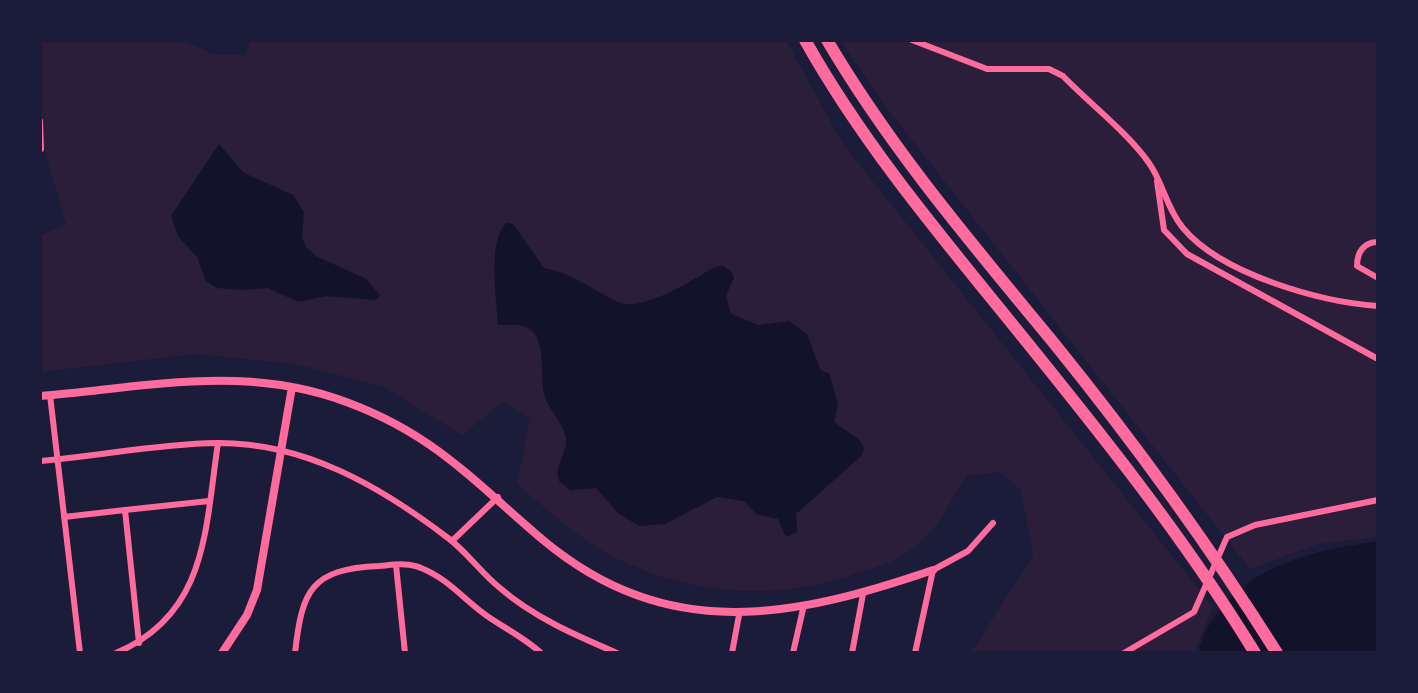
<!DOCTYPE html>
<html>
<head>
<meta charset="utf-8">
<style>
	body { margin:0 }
	#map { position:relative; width:1418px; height:693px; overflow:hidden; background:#1b1b3a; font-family:"Noto Sans",sans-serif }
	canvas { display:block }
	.frame { position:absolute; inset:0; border:42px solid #1b1b3a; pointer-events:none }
</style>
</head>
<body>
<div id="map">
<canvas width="1418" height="693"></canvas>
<div class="frame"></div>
</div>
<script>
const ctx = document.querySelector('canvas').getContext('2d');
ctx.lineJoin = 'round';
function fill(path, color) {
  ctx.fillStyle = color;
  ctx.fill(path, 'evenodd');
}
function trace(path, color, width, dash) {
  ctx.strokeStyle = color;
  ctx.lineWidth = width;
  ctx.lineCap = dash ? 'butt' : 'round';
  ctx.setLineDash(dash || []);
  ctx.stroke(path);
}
fill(new Path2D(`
	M40 40H182L213 54 245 55 251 40H786L843 144 1213 607 1194 653H971L1033 555 1021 490 1000 472 967 476C953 496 940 525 922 541 899 562 874 568 846 577 770 600 692 595 620 560 582 542 549 511 517 484L530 419 504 401 462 435 384 387 295 364 196 354 40 372V236L66 224 40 135Z
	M840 40H1378V537L1318 544 1250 569 886 107Z`), '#2a1e3b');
fill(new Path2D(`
	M219 144 244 173 293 195 304 212 302 238 306 247 316 256 366 279 380 295 376 300 326 296 298 302 268 288 241 290 217 288 206 281 197 257 178 236 171 216Z
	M507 223 513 224 544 268C573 273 592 290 618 302 642 313 692 280 715 267L723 266 732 272 734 278 726 296 731 314 759 325 789 321 807 334 821 371 829 373 838 404 834 422 860 440 864 448 861 456 796 514 797 532 786 537 778 519 756 514 744 501 717 497 665 524 639 526 618 513 596 488 570 490 559 481C553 465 567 455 566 439 563 421 548 410 544 394 539 375 549 333 523 326 516 324 506 325 498 325 497 302 487 237 507 223Z
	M1378 541V653H1199C1201 634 1213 618 1225 604 1265 560 1321 550 1378 541Z`), '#12122b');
trace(new Path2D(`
	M912 40 987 69H1049L1063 76C1089 103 1128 133 1149 163 1163 183 1167 209 1183 228 1221 274 1320 302 1378 306
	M40 121 41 149
	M1157 181 1164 230 1187 254 1378 359
	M1378 242C1364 242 1357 252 1357 266L1378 278
	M50 395 80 653
	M40 461C99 456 157 444 216 443 304 442 380 486 448 538 467 552 481 573 500 588 533 617 577 636 617 653
	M125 510 209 501
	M64 517 125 510 139 643
	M452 541 498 497
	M396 565 405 653
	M116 653C208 614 205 529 218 443
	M295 653C302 590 311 569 379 566 392 565 409 562 421 568 449 579 466 602 490 618 508 630 526 639 541 653
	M732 653 739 615
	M793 653 803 609
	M852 653 863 594
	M915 653 933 570 968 551 993 523
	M1124 653 1194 612 1227 537 1255 525 1378 500`), '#ff6b9d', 6);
trace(new Path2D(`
	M40 396C140 388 237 365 335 398 430 430 470 478 543 540 668 644 793 618 933 570
	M222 653 247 615 257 590 292 387`), '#ff6b9d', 8);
trace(new Path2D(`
	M805 40C862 142 939 234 1013 325 1099 431 1184 537 1255 653
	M827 40C891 149 973 245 1053 342 1134 442 1209 545 1277 653`), '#ff6b9d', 12);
</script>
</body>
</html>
